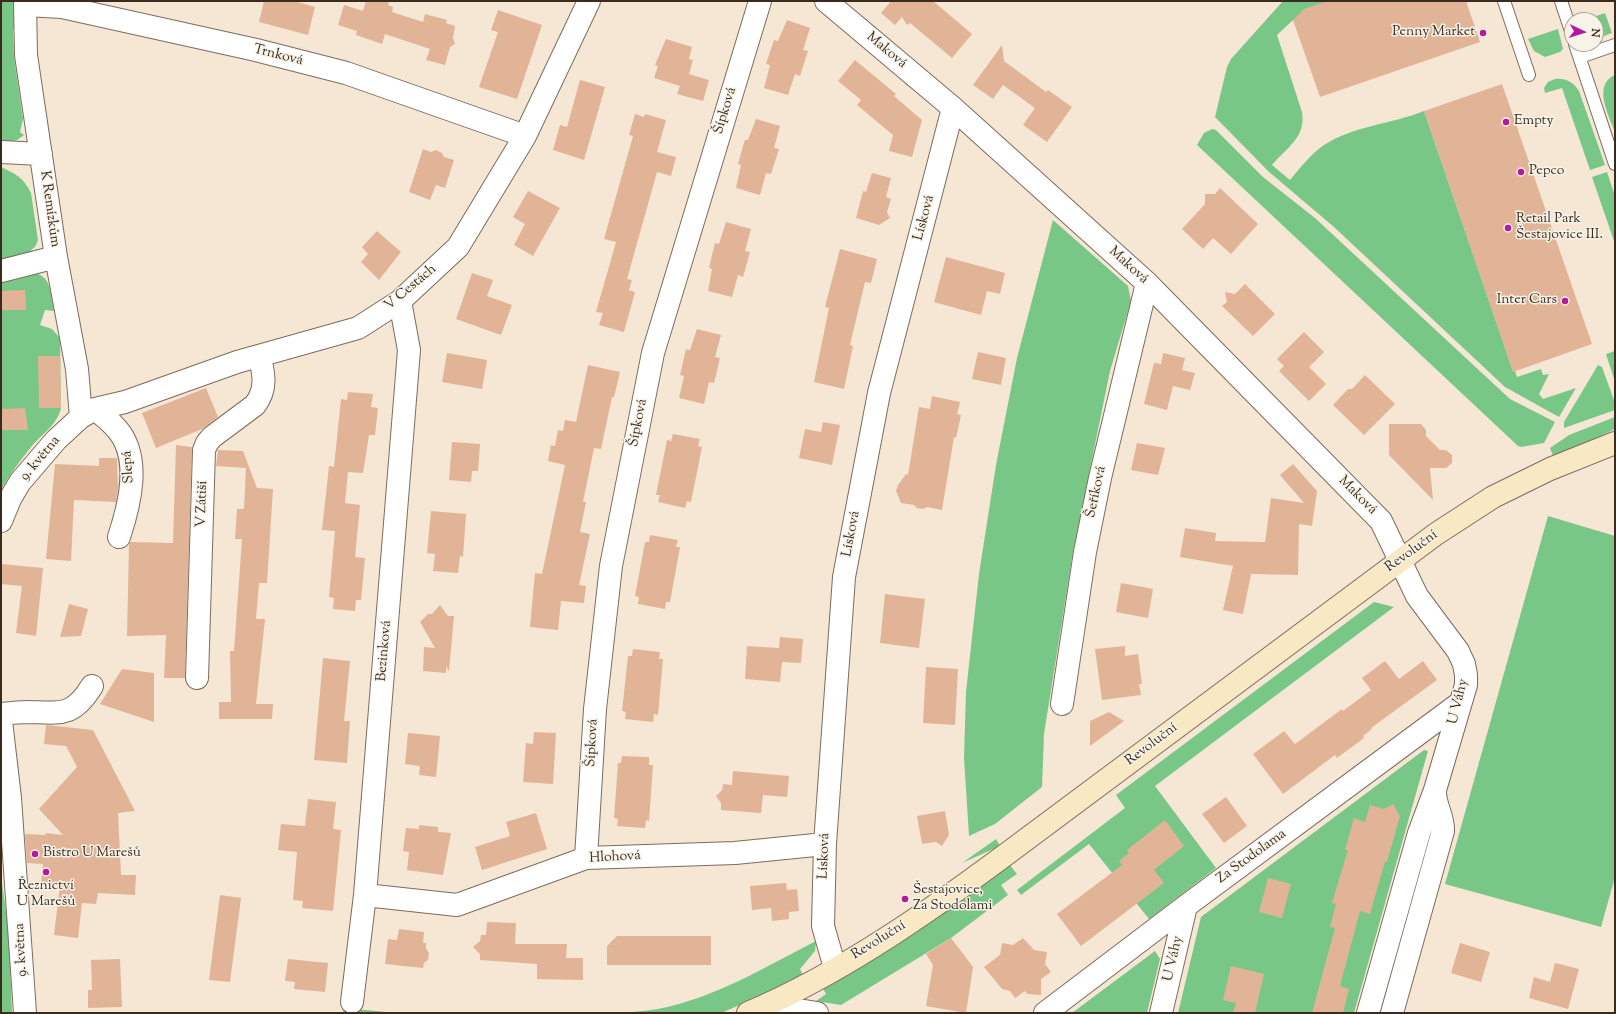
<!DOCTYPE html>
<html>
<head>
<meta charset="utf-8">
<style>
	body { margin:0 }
	#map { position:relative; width:1616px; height:1014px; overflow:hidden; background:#f5e7d3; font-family:"Sorts Mill Goudy",serif }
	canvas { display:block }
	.frame { position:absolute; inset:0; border:2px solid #3b2a1e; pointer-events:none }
	.north { position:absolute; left:1564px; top:12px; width:40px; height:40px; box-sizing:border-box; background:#f7f3e8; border:1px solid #aca397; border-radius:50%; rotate:94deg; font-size:11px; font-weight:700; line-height:16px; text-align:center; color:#3b2a1e }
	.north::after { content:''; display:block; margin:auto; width:14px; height:18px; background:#b5179e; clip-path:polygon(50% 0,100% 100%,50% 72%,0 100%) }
</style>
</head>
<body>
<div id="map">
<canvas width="1616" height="1014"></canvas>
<div class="frame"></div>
<div class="north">N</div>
</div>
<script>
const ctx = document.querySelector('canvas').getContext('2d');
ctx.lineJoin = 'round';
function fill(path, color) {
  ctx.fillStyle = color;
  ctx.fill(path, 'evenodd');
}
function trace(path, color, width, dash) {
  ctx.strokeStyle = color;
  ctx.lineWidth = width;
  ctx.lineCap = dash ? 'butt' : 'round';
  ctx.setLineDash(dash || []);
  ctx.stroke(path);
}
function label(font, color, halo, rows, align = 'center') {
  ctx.font = font + ' "Sorts Mill Goudy",serif';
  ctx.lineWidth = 3;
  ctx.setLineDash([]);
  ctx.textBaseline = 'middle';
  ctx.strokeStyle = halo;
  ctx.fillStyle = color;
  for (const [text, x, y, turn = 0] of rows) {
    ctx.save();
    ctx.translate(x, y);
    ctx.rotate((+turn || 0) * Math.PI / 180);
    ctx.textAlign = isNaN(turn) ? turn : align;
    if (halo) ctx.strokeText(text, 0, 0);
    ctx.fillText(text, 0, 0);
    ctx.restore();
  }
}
fill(new Path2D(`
	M1 1H17L18 27 13 29 14 57 23 119 20 132 24 135 17 140 1 145Z
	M1283 1H1328L1293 20 1277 35 1302 112C1306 138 1287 147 1272 165L1290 180C1300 168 1311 154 1324 145 1353 126 1392 124 1424 111L1513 371H1515L1517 377 1541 369 1543 375 1549 374 1539 394 1543 399 1576 388 1559 417 1505 387 1334 227 1268 171 1215 117 1227 67 1231 59Z
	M1605 13 1612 33 1596 39V20H1584Z
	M1558 29 1563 49 1560 52 1545 57 1534 51 1528 39Z
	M1615 75V132C1609 116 1592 85 1615 75Z
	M1555 79C1566 78 1573 82 1579 91L1605 165 1590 170 1562 88 1545 93 1544 88 1548 82Z
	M1212 129 1216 130 1263 177 1315 218 1510 399 1555 422 1544 443 1521 447 1518 446 1197 145 1204 133Z
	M1 167C16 174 24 178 31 193L38 240 35 247 31 250V254L1 263Z
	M1607 172 1615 196V244L1592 177Z
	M1053 220 1128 286 1131 301 1110 371 1073 552 1044 734 1042 787 995 824 969 836 964 758 966 692 979 574 996 465 1017 358Z
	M35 273C52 277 51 296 54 311L45 310 40 325 52 329 60 338 61 408C58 424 41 435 31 447 21 460 9 475 1 490V276Z
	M1615 351V382L1606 354Z
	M1598 365 1602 367 1615 403V410L1564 428V422Z
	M1615 417V429L1554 458 1550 448 1569 435Z
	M1548 516 1615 536V877L1601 927 1445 884Z
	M1374 602 1394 607 1155 786 1216 868 1149 919 1089 844 1021 895 1017 890 1125 808 1116 795Z
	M1424 750 1428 751 1354 1013H1178L1201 917Z
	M996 839 1000 846 962 863Z
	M1009 864 1017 874 1001 885 1008 895 951 938 841 1005 816 1001 826 994 822 987Z
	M1 876 9 933 12 1013H1Z
	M816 941 815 951 800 969 803 975 761 996 721 1013H573C601 1012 631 1014 658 1009 715 998 765 967 816 941Z
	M1155 951 1160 959 1147 1013H1072Z
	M344 1008 397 1013H343Z`), '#79c787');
fill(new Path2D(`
	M264 1H294L315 7 308 35 259 22Z
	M366 1H389L388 5 393 7 392 12 423 22 425 14 447 20 446 23 455 26 453 38 455 44 450 47 445 65 426 60 430 49 385 34 382 44 356 35 357 31 338 25 344 5 363 11Z
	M891 1H933L972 34 952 58 910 23 907 25 902 17 895 25 881 13Z
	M1328 1H1466L1480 42 1320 97 1293 20 1304 9Z
	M498 10 542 25 517 99 479 87 498 32 491 30Z
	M787 20 810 28 803 50 808 51 800 76 795 74 788 95 764 88 770 65 766 64 774 40 778 41Z
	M666 39 692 47 689 59 693 60 689 74 709 80 703 101 677 94 680 86 654 78 658 66 655 65Z
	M1002 45 1004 61 1046 92 1048 90 1072 107 1047 142 1023 125 1035 108 1003 85 993 99 973 85Z
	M855 60 896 94 894 96 922 120 912 157 889 151 893 135 857 105 861 100 838 81Z
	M580 80 605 87 584 160 553 150 560 125 567 127Z
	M1502 84 1592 344 1513 372 1424 111Z
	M635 114 644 117 645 114 666 120 657 152 676 157 671 176 657 172 627 279 632 280 629 290 635 292 624 332 599 325 603 313 596 312 616 242 604 239 633 136 629 135Z
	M756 119 780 126 774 148 779 149 771 174 766 173 760 195 736 188 741 165 738 164 743 146 745 140H748Z
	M423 149 431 152 436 150 442 153 444 157 454 160 445 188 436 185 430 200 409 192Z
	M872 173 891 178 886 197 891 199 887 212 890 218 879 225 856 218 863 191 866 192Z
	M1220 188 1258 224 1231 254 1213 238 1203 249 1182 229 1205 204V194H1215Z
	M528 191 560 208 533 256 514 245 525 224 513 217Z
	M726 222 751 229 745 251 750 252 743 277 738 275 732 297 708 291 712 269 709 268 712 255 715 243 719 244Z
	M377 231 401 252 379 280 361 262 368 254 362 247Z
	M840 249 877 259 871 283 865 282 850 345 853 346 844 389 814 382 829 308 825 307Z
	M946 257 1005 273 1000 294 987 291 981 315 934 302Z
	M472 273 493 280 487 296 512 305 501 335 456 319Z
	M1245 284 1275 314 1253 336 1222 306 1227 302 1225 292 1235 294Z
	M25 290 26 310H1V291Z
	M697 329 721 335 715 357 720 358 717 371 714 383 709 382 704 404 679 398 684 376 680 375 686 349 690 350Z
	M1304 332 1324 352 1309 367 1326 384 1309 401 1279 371 1284 366 1277 359Z
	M978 352 1006 358 1001 385 972 379Z
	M447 353 487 360 482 389 442 382Z
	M1163 353 1185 358 1182 370 1195 373 1190 390 1173 386 1167 410 1144 404 1154 363 1161 364Z
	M38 356H60L61 408H39Z
	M588 365 620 372 614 397H612L601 449 594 448 583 502H586L580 532 590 534 579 585 586 586 584 603 561 601 558 630 530 627 535 573 542 574 565 465 548 461 551 445 555 446 558 430 563 431 565 420 576 422Z
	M1365 375 1395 404 1364 435 1333 405 1348 389H1352Z
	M206 388 218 417 202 429 156 448 142 413Z
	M348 392 373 394 371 407 378 408 375 435H369L363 473 348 472 345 503 360 505 355 557 365 558 361 600H356L355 611 333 609 334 598 329 597 335 531 322 530 329 466 334 467 341 399 347 400Z
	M932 396 960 402 957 414 961 415 956 438 954 437 942 510 927 507 923 509 917 508 914 505 901 503 896 491 898 485 906 474 908 475 919 407 930 409Z
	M25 408 28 430H1V409Z
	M823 422 840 425 832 465 799 458 805 429 821 432Z
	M1389 424H1421L1426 430V436L1440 450H1446L1452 455V463L1446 468H1430L1433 500 1389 455Z
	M673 434 700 439 698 446 702 447 691 502 687 501 685 508 658 502 660 495H656L667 440 671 441Z
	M452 442 480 444 478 471H472L471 482 449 480Z
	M1137 443 1165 448 1158 475 1131 470Z
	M176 445 192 447 185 678H164L166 635 127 636 129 544 130 542 173 543Z
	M218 450 243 451 257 488 273 489 267 583H259L256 619H265L256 704H273L272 719H219V702H231L230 651H234L242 539H235L237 509H244L246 468 216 466Z
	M99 458H117L118 487 116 502 74 500 71 561 46 559 55 464 99 466Z
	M1293 464 1317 491 1312 526 1299 524 1298 575 1251 574 1243 614 1223 610 1233 566 1180 557 1185 528 1216 533 1215 541 1265 542 1271 498 1304 503 1280 475Z
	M431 511 466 514 463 557 460 556 458 573 433 571 435 554 427 553Z
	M650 535 678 540 676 547H680L670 602H666L665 609 638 604 639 597 635 596 645 542H649Z
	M1 564 43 568 36 636 16 633 22 586 1 584Z
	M1121 583 1153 589 1148 618 1116 612Z
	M885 594 925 599 919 648 880 643Z
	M69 604 88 609 81 636 60 637Z
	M440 605 448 616H454L449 671 446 666V673L423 671 424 647 435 648 420 622 428 614H432Z
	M780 637 803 639 801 663 782 662 780 682 745 679 747 646 779 648Z
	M1125 646V656L1138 654 1142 684H1139L1141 695 1102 700 1095 649Z
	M633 649 660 652 659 659H663L658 715 654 714 653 722 625 719 626 712 622 711 628 656H632Z
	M323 658 350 661 344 721H350L347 763 314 760Z
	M1385 661 1399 679 1423 661 1437 680 1371 728 1372 729 1363 736 1364 738 1337 758 1335 755 1283 794 1253 754 1284 731 1295 744 1342 709 1343 711 1371 690 1362 678Z
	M926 667 958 669 955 725 923 723Z
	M122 669 154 673V722L100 704Z
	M1109 712 1124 721 1090 746V721Z
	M46 725 93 730 135 811 118 813 121 875H136L135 895 98 893 96 904 82 903 78 938 54 935 60 885 41 883 43 864 27 863 25 834 46 835 45 833 63 835 39 809 77 767 66 746 44 744Z
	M534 732 556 733 553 784 523 782 526 743 533 744Z
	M408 733 440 736 436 777 419 775 420 766 405 764Z
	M622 756 649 757V765H653L649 821 646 820 645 828 617 826 618 819 614 818 618 763H621Z
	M733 771 789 776 787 797 763 795 761 813 721 810V803L716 796 722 790 723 784 732 785Z
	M1226 797 1247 826 1224 843 1202 814Z
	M308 799 336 802 333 829 341 830 333 911 302 908 303 901 293 900 297 852 278 850 281 824 305 826Z
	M1393 804 1400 816 1387 862 1385 861 1370 914 1360 911 1340 986 1349 989 1343 1013H1312L1335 928 1330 927 1336 904 1332 903 1348 850H1345L1354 818 1365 822 1370 805 1384 809Z
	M945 811 949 835 942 846 936 842 922 844 917 816Z
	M536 813 547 849 482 870 475 847 510 836 506 822Z
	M1165 820 1184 846 1154 870 1164 883 1081 946 1057 914 1122 865 1119 861 1129 853 1127 850Z
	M419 825 438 827V832L451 833 443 875 407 870 409 852 403 851 406 828 419 829Z
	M1268 878 1291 884 1282 918 1259 912Z
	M786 883 787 890 797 889 799 911 789 912V919L772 921 771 908 752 910 750 886Z
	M220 895 241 898 230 982 209 980Z
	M487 922 516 923 515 944H567L566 958H583V980L537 979V964L480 960V954L473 947 480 941 481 935H486Z
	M399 929 424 932 423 943H426V948L429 953 428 960 424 963 423 968 385 964 388 939 397 940Z
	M617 936H711V965H607V946Z
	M951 938 973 967 966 1013 926 1006 933 965 926 954Z
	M1023 938 1034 950 1047 952 1045 964 1051 972 1041 979V995L1027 994 1025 991 1015 998 1010 991 1002 989 984 967 1000 955 1002 943 1013 945Z
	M1460 943 1490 952 1481 982 1451 973Z
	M120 959 122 1007 88 1008V990H92L91 960Z
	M288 959 328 963 325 992 294 989 295 982 285 981Z
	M1555 963 1579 969 1568 1009 1529 998 1534 977 1550 982Z
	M1231 966 1264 974 1255 1013H1233L1236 1003 1223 1000Z`), '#e2b497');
const lane = new Path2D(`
	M1504 1 1529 75
	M1561 1 1572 34
	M1575 44 1615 164
	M1580 57 1615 45`);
const street = new Path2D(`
	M25 1 26 55 56 257 77 369 81 417
	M826 1 953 108 1147 283 1381 521 1417 596 1458 651 1464 664 1466 675V685L1435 790 1419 833 1368 1013
	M25 5 62 7 256 50 346 73 525 136
	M1 152 41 154
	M1 271 56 257
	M95 409C102 415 110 421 116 428 142 456 130 504 119 537
	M1 521 10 499 20 482 56 440 81 417 95 409 125 402 237 362 358 328 400 301 458 247 525 136 589 1
	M197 678 204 450 207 443 212 437 255 405C267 389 264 375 260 357
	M1062 704 1085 552 1100 478 1147 283
	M1 714C10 713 20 712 29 712 61 713 73 717 92 686
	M1 721 10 798 25 1013
	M586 858 595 709 611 566 653 353 760 1
	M365 895 457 905 586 858 735 853 825 844
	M835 968 823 926 825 844 844 577 879 393 953 108
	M352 1002 365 895 409 350 400 301
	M767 1005 817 1013
	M1045 1013 1186 906 1460 703
	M1161 1013 1186 906
	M1392 1013 1443 831C1444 817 1434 804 1435 790`);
const secondary = new Path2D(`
	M748 1013C845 972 940 904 1024 841L1436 534 1493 497 1550 469 1615 443`);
trace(lane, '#7c6c5d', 14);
trace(street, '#7c6c5d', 24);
trace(secondary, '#7c6c5d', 24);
trace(lane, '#fff', 12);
trace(street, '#fff', 22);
trace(secondary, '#f8e8c3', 22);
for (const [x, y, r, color] of [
	[1483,33,4,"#b5179e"],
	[1506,122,4,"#b5179e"],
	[1521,172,4,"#b5179e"],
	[1508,228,4,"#b5179e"],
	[1565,301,4,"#b5179e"],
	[35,854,4,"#b5179e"],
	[46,872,4,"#b5179e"],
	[905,899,4,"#b5179e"]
]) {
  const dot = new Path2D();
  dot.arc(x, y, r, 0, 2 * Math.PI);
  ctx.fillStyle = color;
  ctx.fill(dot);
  trace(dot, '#f7f3e8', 1.5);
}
label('14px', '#3b2a1e', '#f7f3e8', [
	["Penny Market",1475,33,"right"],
	["Empty",1514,122],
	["Pepco",1529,172],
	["Retail Park",1516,220],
	["Šestajovice III.",1516,236],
	["Inter Cars",1557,301,"right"],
	["Bistro U Marešů",43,854],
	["Řeznictví",46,887,"center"],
	["U Marešů",46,903,"center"],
	["Šestajovice,",913,891],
	["Za Stodolami",913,907]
], 'left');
label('14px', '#3b2a1e', '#f7f3e8', [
	["Maková",886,51,40],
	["Trnková",278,56,14],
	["Šípková",726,111,-73],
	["K Remízkům",49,209,82],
	["Lísková",925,218,-75],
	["Maková",1128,266,42],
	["V Cestách",411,288,-40],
	["Šípková",639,423,-79],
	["9. května",41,459,-50],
	["Slepá",129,467,-94],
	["Šeříková",1097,492,-78],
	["Maková",1357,496,45],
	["V Zátiší",203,504,-88],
	["Lísková",852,534,-79],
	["Revoluční",1412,552,-36],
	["Bezinková",385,651,-85],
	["U Váhy",1459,702,-76],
	["Šípková",593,743,-87],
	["Revoluční",1152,745,-37],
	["Lísková",825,856,-88],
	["Za Stodolama",1252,857,-36],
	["Hlohová",615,858,-3],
	["Revoluční",879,941,-32],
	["9. května",22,950,-93],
	["U Váhy",1174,959,-77]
]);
</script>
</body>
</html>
